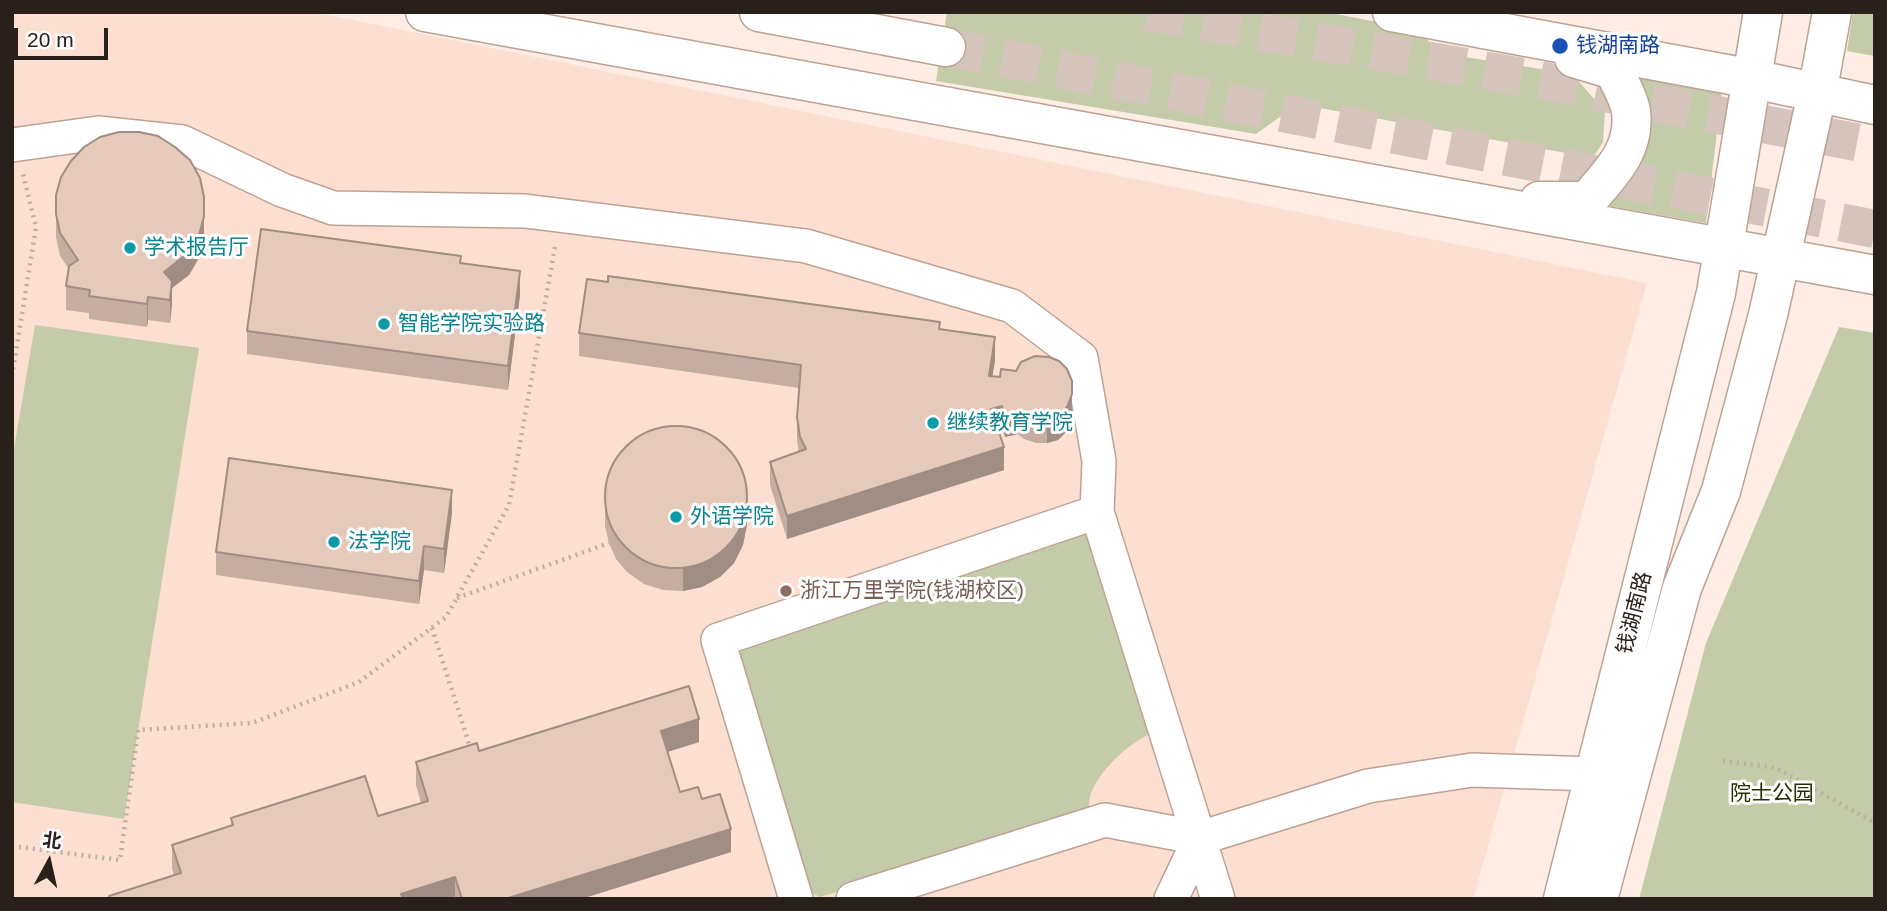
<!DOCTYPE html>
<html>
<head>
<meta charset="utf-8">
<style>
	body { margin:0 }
	#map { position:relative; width:1887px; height:911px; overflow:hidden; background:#feede4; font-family:Helvetica,"Noto Sans SC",sans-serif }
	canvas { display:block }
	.frame { position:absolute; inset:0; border:14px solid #2a201b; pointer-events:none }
	.north { position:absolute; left:14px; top:827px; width:70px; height:70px; -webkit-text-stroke:5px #fefefe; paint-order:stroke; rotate:8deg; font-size:19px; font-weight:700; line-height:28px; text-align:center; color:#2a201b }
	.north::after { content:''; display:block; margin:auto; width:24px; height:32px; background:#2a201b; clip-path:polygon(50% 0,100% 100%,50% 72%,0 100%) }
	.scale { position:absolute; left:14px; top:28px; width:94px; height:32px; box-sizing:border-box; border:4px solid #2a201b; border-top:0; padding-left:9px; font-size:21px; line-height:24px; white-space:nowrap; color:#2a201b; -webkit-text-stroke:5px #fefefe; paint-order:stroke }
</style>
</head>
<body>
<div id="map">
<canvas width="1887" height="911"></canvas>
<div class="frame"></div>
<div class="north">北</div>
<div class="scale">20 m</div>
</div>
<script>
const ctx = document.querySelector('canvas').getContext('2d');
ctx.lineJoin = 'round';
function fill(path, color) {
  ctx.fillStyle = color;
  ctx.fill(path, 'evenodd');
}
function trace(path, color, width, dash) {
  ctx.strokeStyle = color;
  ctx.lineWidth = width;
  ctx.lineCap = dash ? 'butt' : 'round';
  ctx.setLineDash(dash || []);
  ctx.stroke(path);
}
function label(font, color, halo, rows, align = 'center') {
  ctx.font = font + ' Helvetica,"Noto Sans SC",sans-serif';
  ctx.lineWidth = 6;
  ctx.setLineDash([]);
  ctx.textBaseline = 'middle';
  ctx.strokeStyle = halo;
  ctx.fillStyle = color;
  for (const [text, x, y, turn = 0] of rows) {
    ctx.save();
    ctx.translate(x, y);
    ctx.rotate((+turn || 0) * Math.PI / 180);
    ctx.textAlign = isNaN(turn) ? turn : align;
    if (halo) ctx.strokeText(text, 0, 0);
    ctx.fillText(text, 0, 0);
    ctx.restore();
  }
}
fill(new Path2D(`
	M12 12H314L1647 283 1473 899H12Z`), '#fcdfd0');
fill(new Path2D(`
	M947 12H1326L1413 29 1446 54 1572 74 1605 111 1603 142 1593 158 1298 104 1256 134 936 81Z
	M1853 12H1875V56L1847 51Z
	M1624 70 1723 83 1706 223 1604 205Z
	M35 325 199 348 124 819 12 802V460Z
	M1839 327 1875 333V899H1639L1706 643Z
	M1079 530 1094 533 1160 728C1132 742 1104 763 1091 793 1089 799 1089 808 1088 815L820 897 806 890 737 659 744 638Z`), '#c3cba9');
trace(new Path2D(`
	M1147 12 1529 78 1875 146
	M946 47 1875 229`), '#d4c4bc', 38, [38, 19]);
const minor = new Path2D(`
	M12 145 98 133 182 142 282 190 333 208 525 211 806 246 1012 306 1081 358 1099 461 1097 512 1218 899
	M1200 838 1368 786 1472 770 1594 774
	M796 899 718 640 1097 512
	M853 899 1105 820 1200 838 1171 899`);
const major = new Path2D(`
	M425 12 1875 275
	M759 12 946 47
	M1392 12 1753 79 1875 105
	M1539 201H1587C1610 174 1636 150 1631 111 1629 98 1619 82 1614 70L1574 58
	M1563 899 1716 293 1763 12
	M1598 899 1682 588 1721 491 1768 315 1817 94 1832 12`);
trace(minor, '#bda294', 36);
trace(major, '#bda294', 41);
trace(new Path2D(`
	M12 376 36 227 23 174
	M457 598 609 543
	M432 628 471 750
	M1723 761 1776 768 1875 823
	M12 846 120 860 138 730 252 723 359 682 446 617 509 505 555 247`), '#bcada5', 4.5, [2, 5]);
trace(minor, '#fff', 33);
trace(major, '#fff', 38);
fill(new Path2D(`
	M56 195 204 240 199 258 189 275 172 288V304L170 323 148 320 147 327 89 319V313L66 310V286L69 269 60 256 56 237Z
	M461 264 520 295 508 390 247 354V331Z
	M940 329 995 360 992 376 1072 381V418L1067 431 1058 440 1047 443H1036L1024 439 1018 434 1005 437 1002 429 998 430 1004 470 787 539 770 485V462L799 452 797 440V417L799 388 579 356V333Z
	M605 503 747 525 743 545 734 563 720 577 702 587 683 591 663 590 644 584 627 572 616 559 609 543 605 526Z
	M452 513 444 573 424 570 419 604 216 575V552Z
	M699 742 667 752 680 792 702 799 731 852 581 899H109V896L174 876 172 868V845L231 826V818L378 816 421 803 416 785V762L479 751Z`), '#c5ada1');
fill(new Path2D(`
	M204 216V240L199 258 189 275 172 288V304L170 323V300L164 272Z
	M520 271V295L508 390V366Z
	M148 297V320L147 327V304Z
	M995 337V360L989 399V376Z
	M1072 394V418L1067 431 1058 440 1047 443V420Z
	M1002 406V429L991 433V409Z
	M1018 411V434L1005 437V414Z
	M1004 447V470L787 539V516Z
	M452 490V513L444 573V549Z
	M747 502V525L743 545 734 563 720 577 702 587 683 591V568Z
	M424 546V570L419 604V581Z
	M699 719V742L661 754V731Z
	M731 829V852L581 899H505Z
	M455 877V899H401V894Z`), '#a08d83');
const building = new Path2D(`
	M119 132H139L158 136 175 147 190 160 200 178 204 197V216L199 235 189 252 164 272 172 281 170 300 148 297 147 304 89 296 90 290 66 286 69 266 78 260 60 233 56 214V195L61 177 71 161 84 147 100 137Z
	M261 229 461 256 460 263 520 271 508 366 247 331Z
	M608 276 940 322 939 329 995 337 989 376 1000 377 1001 369 1016 371 1021 362 1035 356 1049 357 1059 361 1067 369 1072 381V394L1067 407 1058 417 1047 420H1036L1024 416 1018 411 1005 414 1002 406 991 409 1004 447 787 516 770 462 806 449 800 437 797 417 801 365 579 333 587 279 608 282Z
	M605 497a71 71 0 1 1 142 0a71 71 0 1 1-142 0Z
	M229 458 452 490 444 549 424 546 419 581 216 552Z
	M689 686 699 719 661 731 680 792 698 787 702 799 720 794 731 829 505 899H462L455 877 401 894 403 899H110L109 896 181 873 172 845 233 825 231 818 365 776 378 816 428 801 416 762 477 743 479 751Z`);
fill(building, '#e5c9bb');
trace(building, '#a08d83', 2);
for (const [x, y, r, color] of [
	[1560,46,9,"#1a4fb4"],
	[130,248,7,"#0f9aa8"],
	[384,324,7,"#0f9aa8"],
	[933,423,7,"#0f9aa8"],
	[676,517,7,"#0f9aa8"],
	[334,542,7,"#0f9aa8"],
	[786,591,7,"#8d6e63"]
]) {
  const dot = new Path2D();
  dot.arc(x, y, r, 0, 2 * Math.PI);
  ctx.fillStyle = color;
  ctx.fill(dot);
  trace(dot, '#fefefe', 2.5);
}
label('21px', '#164399', '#fefefe', [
	["钱湖南路",1576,46]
], 'left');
label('21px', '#0d838f', '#fefefe', [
	["学术报告厅",144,248],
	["智能学院实验路",398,324],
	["继续教育学院",947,423],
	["外语学院",690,517],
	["法学院",348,542]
], 'left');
label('21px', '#785e54', '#fefefe', [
	["浙江万里学院(钱湖校区)",800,591]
], 'left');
label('21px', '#2a201b', '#fefefe', [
	["钱湖南路",1635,613,-76]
]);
label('21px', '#282e01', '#fefefe', [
	["院士公园",1772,794]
]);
</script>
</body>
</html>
